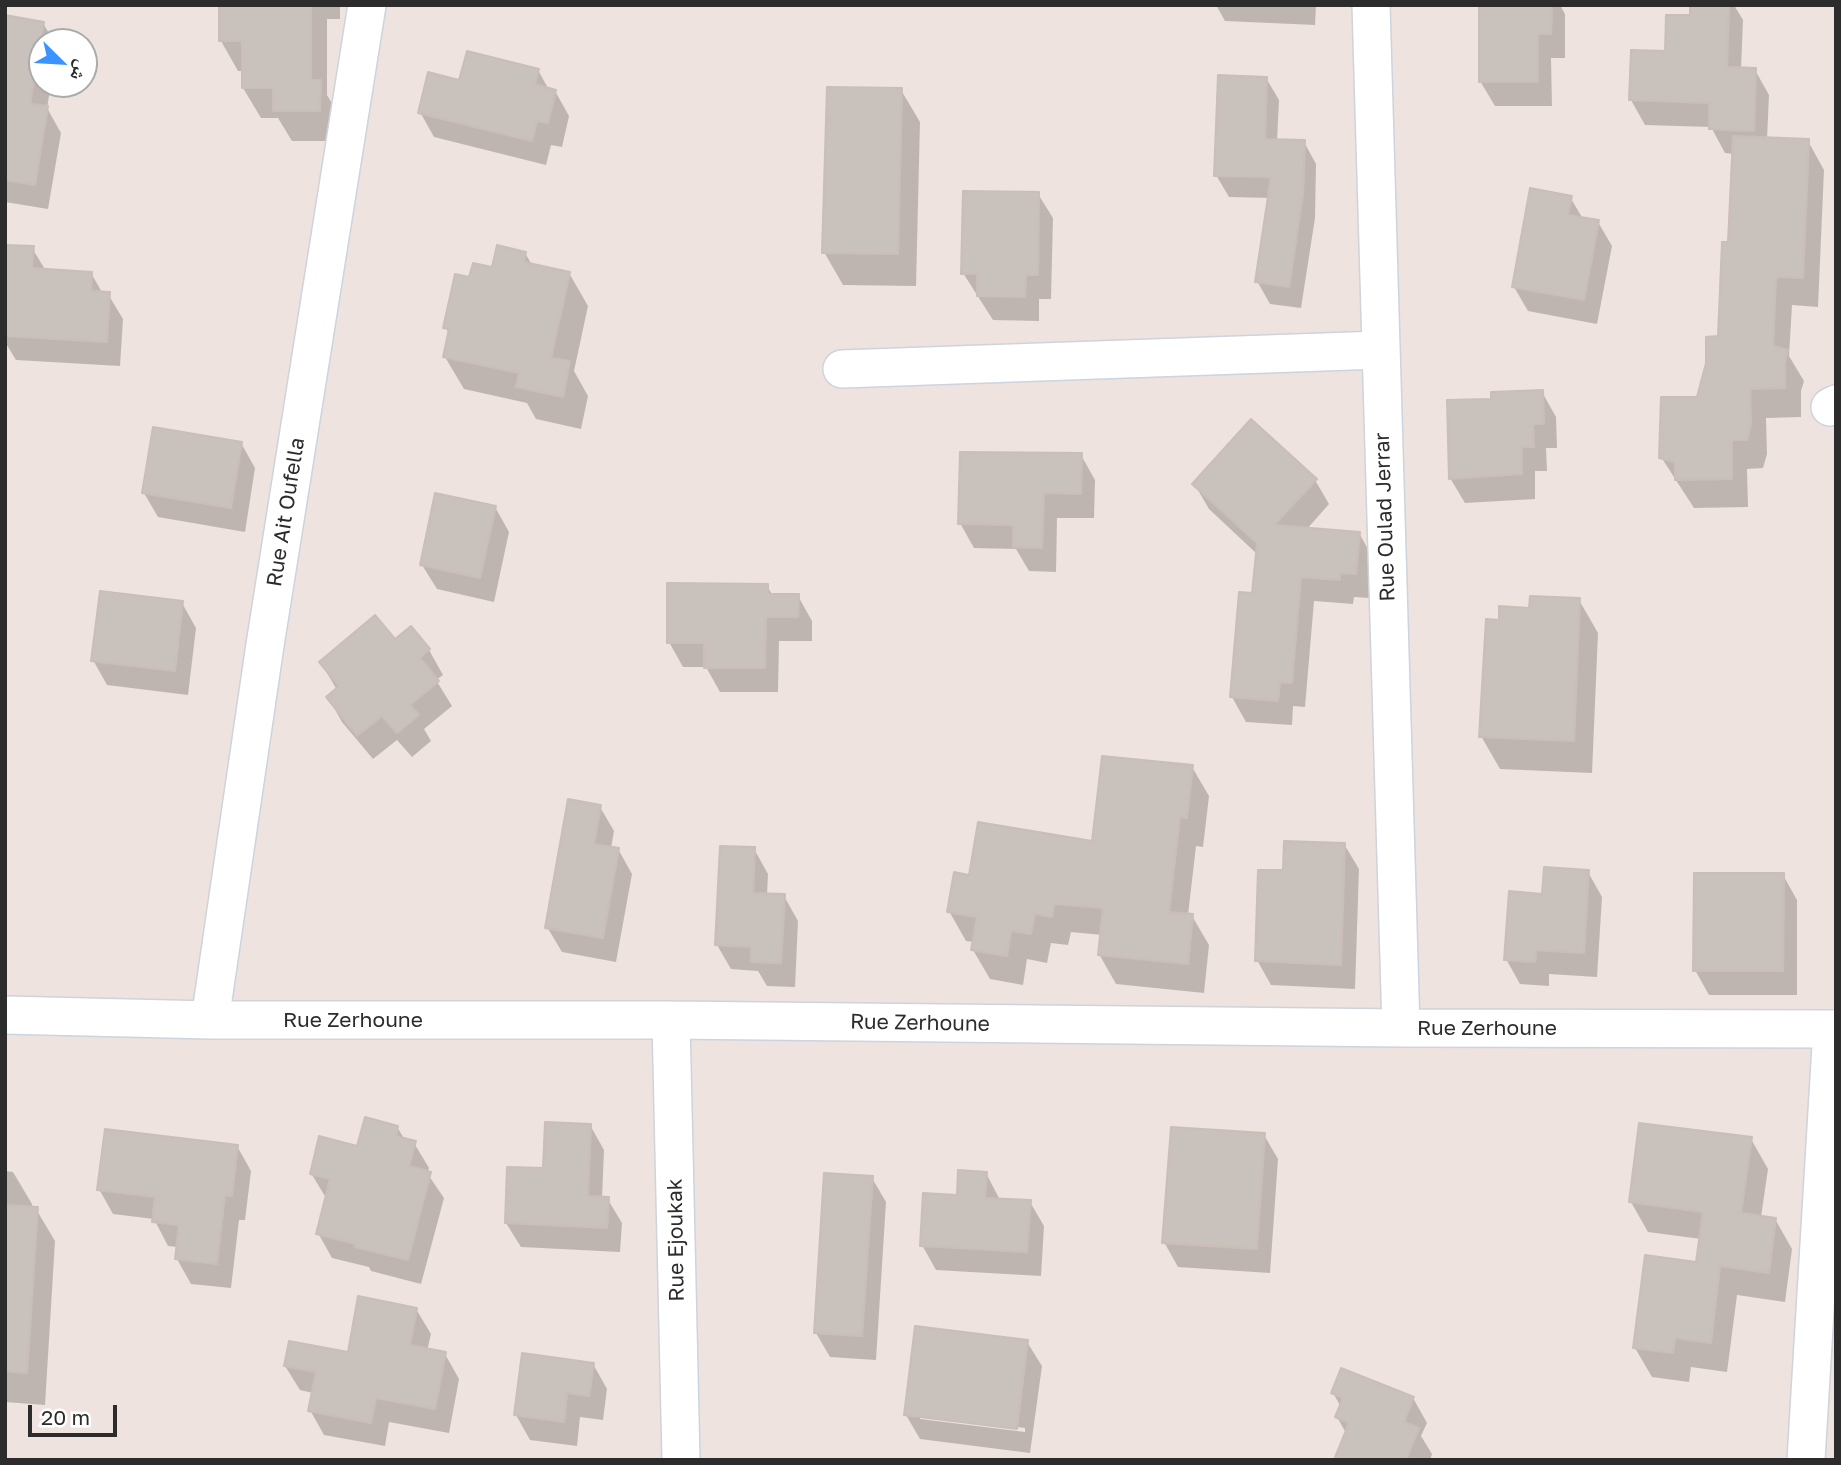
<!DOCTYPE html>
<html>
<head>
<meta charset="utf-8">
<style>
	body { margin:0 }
	#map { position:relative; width:1841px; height:1465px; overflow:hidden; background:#eee3de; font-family:"Golos Text","Noto Naskh Arabic",sans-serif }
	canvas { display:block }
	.frame { position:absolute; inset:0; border:7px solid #2c2c2c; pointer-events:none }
	.north { position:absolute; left:28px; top:28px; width:70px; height:70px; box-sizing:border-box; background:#fff; border:2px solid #ababab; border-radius:50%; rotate:114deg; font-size:19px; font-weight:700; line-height:28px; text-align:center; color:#2c2c2c }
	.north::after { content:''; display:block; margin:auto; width:24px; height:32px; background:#3a93ff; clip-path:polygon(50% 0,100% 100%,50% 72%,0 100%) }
	.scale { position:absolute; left:28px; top:1405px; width:89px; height:32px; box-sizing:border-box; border:4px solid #2c2c2c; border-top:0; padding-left:9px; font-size:21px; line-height:24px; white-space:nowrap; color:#2c2c2c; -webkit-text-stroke:5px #fff; paint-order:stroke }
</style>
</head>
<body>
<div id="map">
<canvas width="1841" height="1465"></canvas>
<div class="frame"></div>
<div class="north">ش</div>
<div class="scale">20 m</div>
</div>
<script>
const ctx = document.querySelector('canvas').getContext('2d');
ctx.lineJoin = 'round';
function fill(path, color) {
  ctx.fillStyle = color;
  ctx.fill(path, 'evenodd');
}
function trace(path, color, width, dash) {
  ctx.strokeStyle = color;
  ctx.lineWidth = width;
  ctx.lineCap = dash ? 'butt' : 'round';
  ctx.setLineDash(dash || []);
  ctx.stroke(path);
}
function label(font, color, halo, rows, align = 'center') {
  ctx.font = font + ' "Golos Text",sans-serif';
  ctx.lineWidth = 7;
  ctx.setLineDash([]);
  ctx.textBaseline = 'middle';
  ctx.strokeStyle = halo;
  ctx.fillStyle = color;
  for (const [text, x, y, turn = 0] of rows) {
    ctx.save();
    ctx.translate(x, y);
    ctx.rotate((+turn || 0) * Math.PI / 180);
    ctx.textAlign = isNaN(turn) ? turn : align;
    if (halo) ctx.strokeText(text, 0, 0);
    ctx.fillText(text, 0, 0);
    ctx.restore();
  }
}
fill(new Path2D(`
	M221 5H340V19H327V95L337 112V141H292L278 118H261L243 88V71H238L221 41Z
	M1216 5H1316L1315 25 1225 21Z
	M1481 5H1560L1565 14V58H1551L1552 106H1495L1480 81Z
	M1692 5H1734L1743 20 1741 70H1755L1769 95 1767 139 1808 141 1824 170 1818 307 1792 305 1789 356 1804 381 1801 391V417L1766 418 1767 454 1763 468 1747 469 1748 507 1694 508 1661 457 1698 398 1719 338 1730 244 1734 154 1725 153 1711 127 1645 125 1631 100 1692 17Z
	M5 17 43 23 54 42H42V84H51L47 108 61 133 48 209 5 202Z
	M538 70 549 90 555 91 569 116 562 147 551 145 546 165 434 137 420 112 460 82Z
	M1266 78 1279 100 1277 141 1304 142 1316 164 1315 218 1301 308 1270 304 1257 281 1270 198 1229 197 1216 175Z
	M901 90 920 122 916 286 843 285 824 252Z
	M1038 194 1053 218 1051 299H1039V321L993 320 963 273Z
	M1570 197 1583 219 1598 222 1612 246 1597 324 1528 311 1514 287Z
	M32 248 46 271 91 273 103 294H108L123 319 120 366 16 360 5 342V268Z
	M525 253 532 265 569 273 588 306 574 371 588 396 581 429 536 419 527 403 464 389 445 357 450 335 445 327 471 279Z
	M1542 392 1556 417 1557 448H1546L1547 471H1535V499L1465 503 1450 478 1493 401Z
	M241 443 255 468 245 532 158 517 144 493Z
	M1081 455 1095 480 1094 518H1057L1056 572 1029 571 1016 549 974 548 960 523Z
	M1315 480 1329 504 1307 529 1359 533 1373 558 1369 598 1354 597 1353 604 1314 601 1305 707 1293 706 1292 725 1246 722 1232 697 1254 595 1257 554 1209 509 1195 485Z
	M495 507 509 532 494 602 437 589 422 565Z
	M767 586 773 596H798L812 621V641H779L778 692H720L706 667H683L669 642Z
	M1579 600 1598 633 1592 773 1500 769 1481 736 1501 621 1531 610Z
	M182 603 196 628 188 695 107 685 93 660Z
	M411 628 429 650 443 675 436 680 452 706 424 729 431 741 412 757 397 740 373 759 342 722 328 697 337 690 321 663 395 641Z
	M1192 767 1209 796 1203 847 1196 846 1188 915 1192 916 1209 945 1204 993 1116 984 1099 954 1102 935 1071 932 1068 945 1051 943 1047 963 1027 959 1023 985 990 979 973 950 974 942 966 941 949 911 971 877 1094 843Z
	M600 807 614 831 611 848 618 849 632 874 616 962 562 952 547 927Z
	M1344 844 1359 869 1355 989 1271 985 1257 960Z
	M754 849 768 874 767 895 784 896 798 921 795 987 767 986 758 971 731 969 717 945Z
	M1588 872 1602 897 1597 977 1549 974V986L1520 984 1506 959 1543 895Z
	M1783 875 1797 900V995H1709L1695 970Z
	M590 1125 604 1150 602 1198H607L622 1223 620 1252 521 1247 506 1223 545 1170Z
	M397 1127 405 1140 414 1143 429 1168 427 1173 444 1198 421 1284 371 1271 369 1267 332 1258 318 1233 326 1198 311 1173Z
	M1264 1135 1278 1159 1270 1273 1178 1267 1164 1242Z
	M1751 1139 1768 1169 1761 1217 1775 1219 1792 1249 1785 1302 1737 1295 1727 1372 1691 1367 1689 1382 1652 1377 1635 1348 1698 1264 1701 1239 1648 1232 1631 1202Z
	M237 1146 251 1171 245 1220H239L231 1288 191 1284 177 1259 178 1247 168 1246 154 1219 113 1214 99 1189Z
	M5 1171 13 1172 32 1204V1209H36L55 1241 45 1405 5 1402Z
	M986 1173 1000 1200 1030 1202 1044 1226 1041 1276 936 1270 922 1245 958 1197Z
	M872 1178 886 1202 876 1360 830 1357 816 1333Z
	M416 1309 431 1334 427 1351 445 1354 459 1379 449 1433 389 1422 385 1446 324 1435 310 1410 313 1393 300 1390 285 1366 349 1355Z
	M1027 1342 1042 1366 1030 1453 920 1439 906 1415ZM920 1415 1025 1428V1432L920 1419Z
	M593 1364 607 1389 603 1420 580 1417 577 1446 530 1440 516 1415Z
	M1333 1393 1413 1398 1427 1423 1421 1436 1432 1454 1430 1460H1336L1346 1433 1337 1417 1341 1407Z`), '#0003');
const building = new Path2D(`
	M219 5H311V80H321L320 111H273V88H242V41H219Z
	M1479 5H1552L1551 34H1538V82H1479Z
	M1690 5H1729L1727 67 1756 68 1754 131 1709 129V103L1629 100 1631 50 1665 51 1666 15H1690Z
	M5 15 44 22 30 104 48 106 35 185 5 180Z
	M467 51 539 69 535 84 556 90 548 123 537 121 532 141 418 113 428 72 459 80Z
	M1218 75 1267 77 1265 139 1305 140 1303 194 1289 287 1255 282 1271 177 1214 176Z
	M827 87 902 88 898 254 822 253Z
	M1733 136 1809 139 1803 278 1776 277 1773 346 1788 350 1785 361V388L1750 389 1751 424 1747 440H1732V479L1675 480V462L1659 458 1661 397H1697L1706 363V337L1718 336 1722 242H1728Z
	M1530 188 1572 196 1568 215 1599 220 1584 300 1512 287Z
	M963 191 1039 192 1038 275H1026L1025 297 977 296V274H961Z
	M5 245 34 246 32 268 92 272 91 291 110 292 107 342 5 336Z
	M497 245 526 252 524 262 570 272 551 358 570 361 563 397 516 387 519 373 443 357 449 329 443 328 455 274 469 277 473 263 492 267Z
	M1543 390 1544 424H1533L1534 447H1522V474L1449 479 1447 400 1491 399V392Z
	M1251 419 1317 479 1274 525 1360 532 1356 574 1340 573V580L1301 577 1292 683 1280 682 1278 701 1230 697 1239 592 1252 593 1257 543 1192 484Z
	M153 427 242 442 231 508 142 493Z
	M960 452 1082 453 1081 494 1044 493 1042 548 1013 547V525L958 524Z
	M435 493 496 506 480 578 420 565Z
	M667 583 768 584V594H799L798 617H766L765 668H704V643H667Z
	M100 591 183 601 175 671 91 661Z
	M1530 596 1580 598 1574 741 1479 737 1486 619 1499 620V606L1529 608Z
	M375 615 395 639 411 626 430 649 420 658 439 681 410 705 419 715 397 733 382 716 357 736 326 697 339 686 319 662Z
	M1102 756 1193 765 1187 818 1180 817 1169 912 1193 914 1188 964 1098 955 1103 908 1054 904 1052 917 1035 914 1031 934 1011 931 1007 956 971 950 977 917 947 912 954 872 969 875 978 822 1092 841Z
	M568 799 601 805 594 844 619 848 603 938 545 928Z
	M1284 841 1345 843 1341 965 1255 961 1258 870H1283Z
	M720 846 755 847 753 893 785 894 781 963 751 962V947L715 945Z
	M1544 867 1589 870 1584 953 1536 950 1535 962 1504 960 1509 891 1542 894Z
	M1694 873H1784L1783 971H1693Z
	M365 1117 398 1126 396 1136 416 1141 409 1166 431 1172 408 1260 355 1247 356 1244 316 1234 330 1179 310 1174 319 1136 357 1146Z
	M545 1122 591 1124 588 1196 609 1197 607 1228 505 1223 507 1167 543 1168Z
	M1639 1123 1752 1137 1741 1213 1776 1218 1769 1273 1720 1266 1711 1343 1675 1338 1673 1353 1633 1348 1645 1255 1696 1262 1703 1212 1629 1202Z
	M1171 1127 1265 1133 1257 1249 1162 1243Z
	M105 1129 238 1145 232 1196 225 1195 217 1264 175 1259 179 1225 152 1222 155 1197 97 1190Z
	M958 1170 987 1172 985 1198 1031 1200 1027 1252 920 1246 923 1193 957 1195Z
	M824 1173 873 1176 862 1336 814 1333Z
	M5 1205 38 1207 27 1373 5 1371Z
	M358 1296 417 1308 410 1345 446 1352 435 1409 376 1398 371 1423 308 1411 316 1372 284 1366 289 1341 348 1352Z
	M915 1326 1028 1340 1017 1429 904 1415Z
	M522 1353 594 1363 589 1396 567 1393 564 1422 514 1415Z
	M1341 1368 1414 1397 1404 1422 1419 1428 1406 1460H1334L1349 1423 1335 1417 1343 1398 1331 1393Z`);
fill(building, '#c9c1bc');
trace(building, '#cabeb7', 2);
const minor = new Path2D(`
	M1371 5 1401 1028
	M842 369 1380 350
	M1830 407 1836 404
	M5 1015 210 1020H671L1401 1028 1836 1029
	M210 1020 265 645 367 5
	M671 1020 681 1460
	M1806 1460 1832 1029`);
trace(minor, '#ccd4de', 40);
trace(minor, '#fff', 37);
label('21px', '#2c2c2c', '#fff', [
	["Rue Ait Oufella",286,512,-81],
	["Rue Oulad Jerrar",1385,517,-92],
	["Rue Zerhoune",353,1020],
	["Rue Zerhoune",920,1023,1],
	["Rue Zerhoune",1487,1028],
	["Rue Ejoukak",676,1240,-91]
]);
</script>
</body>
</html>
